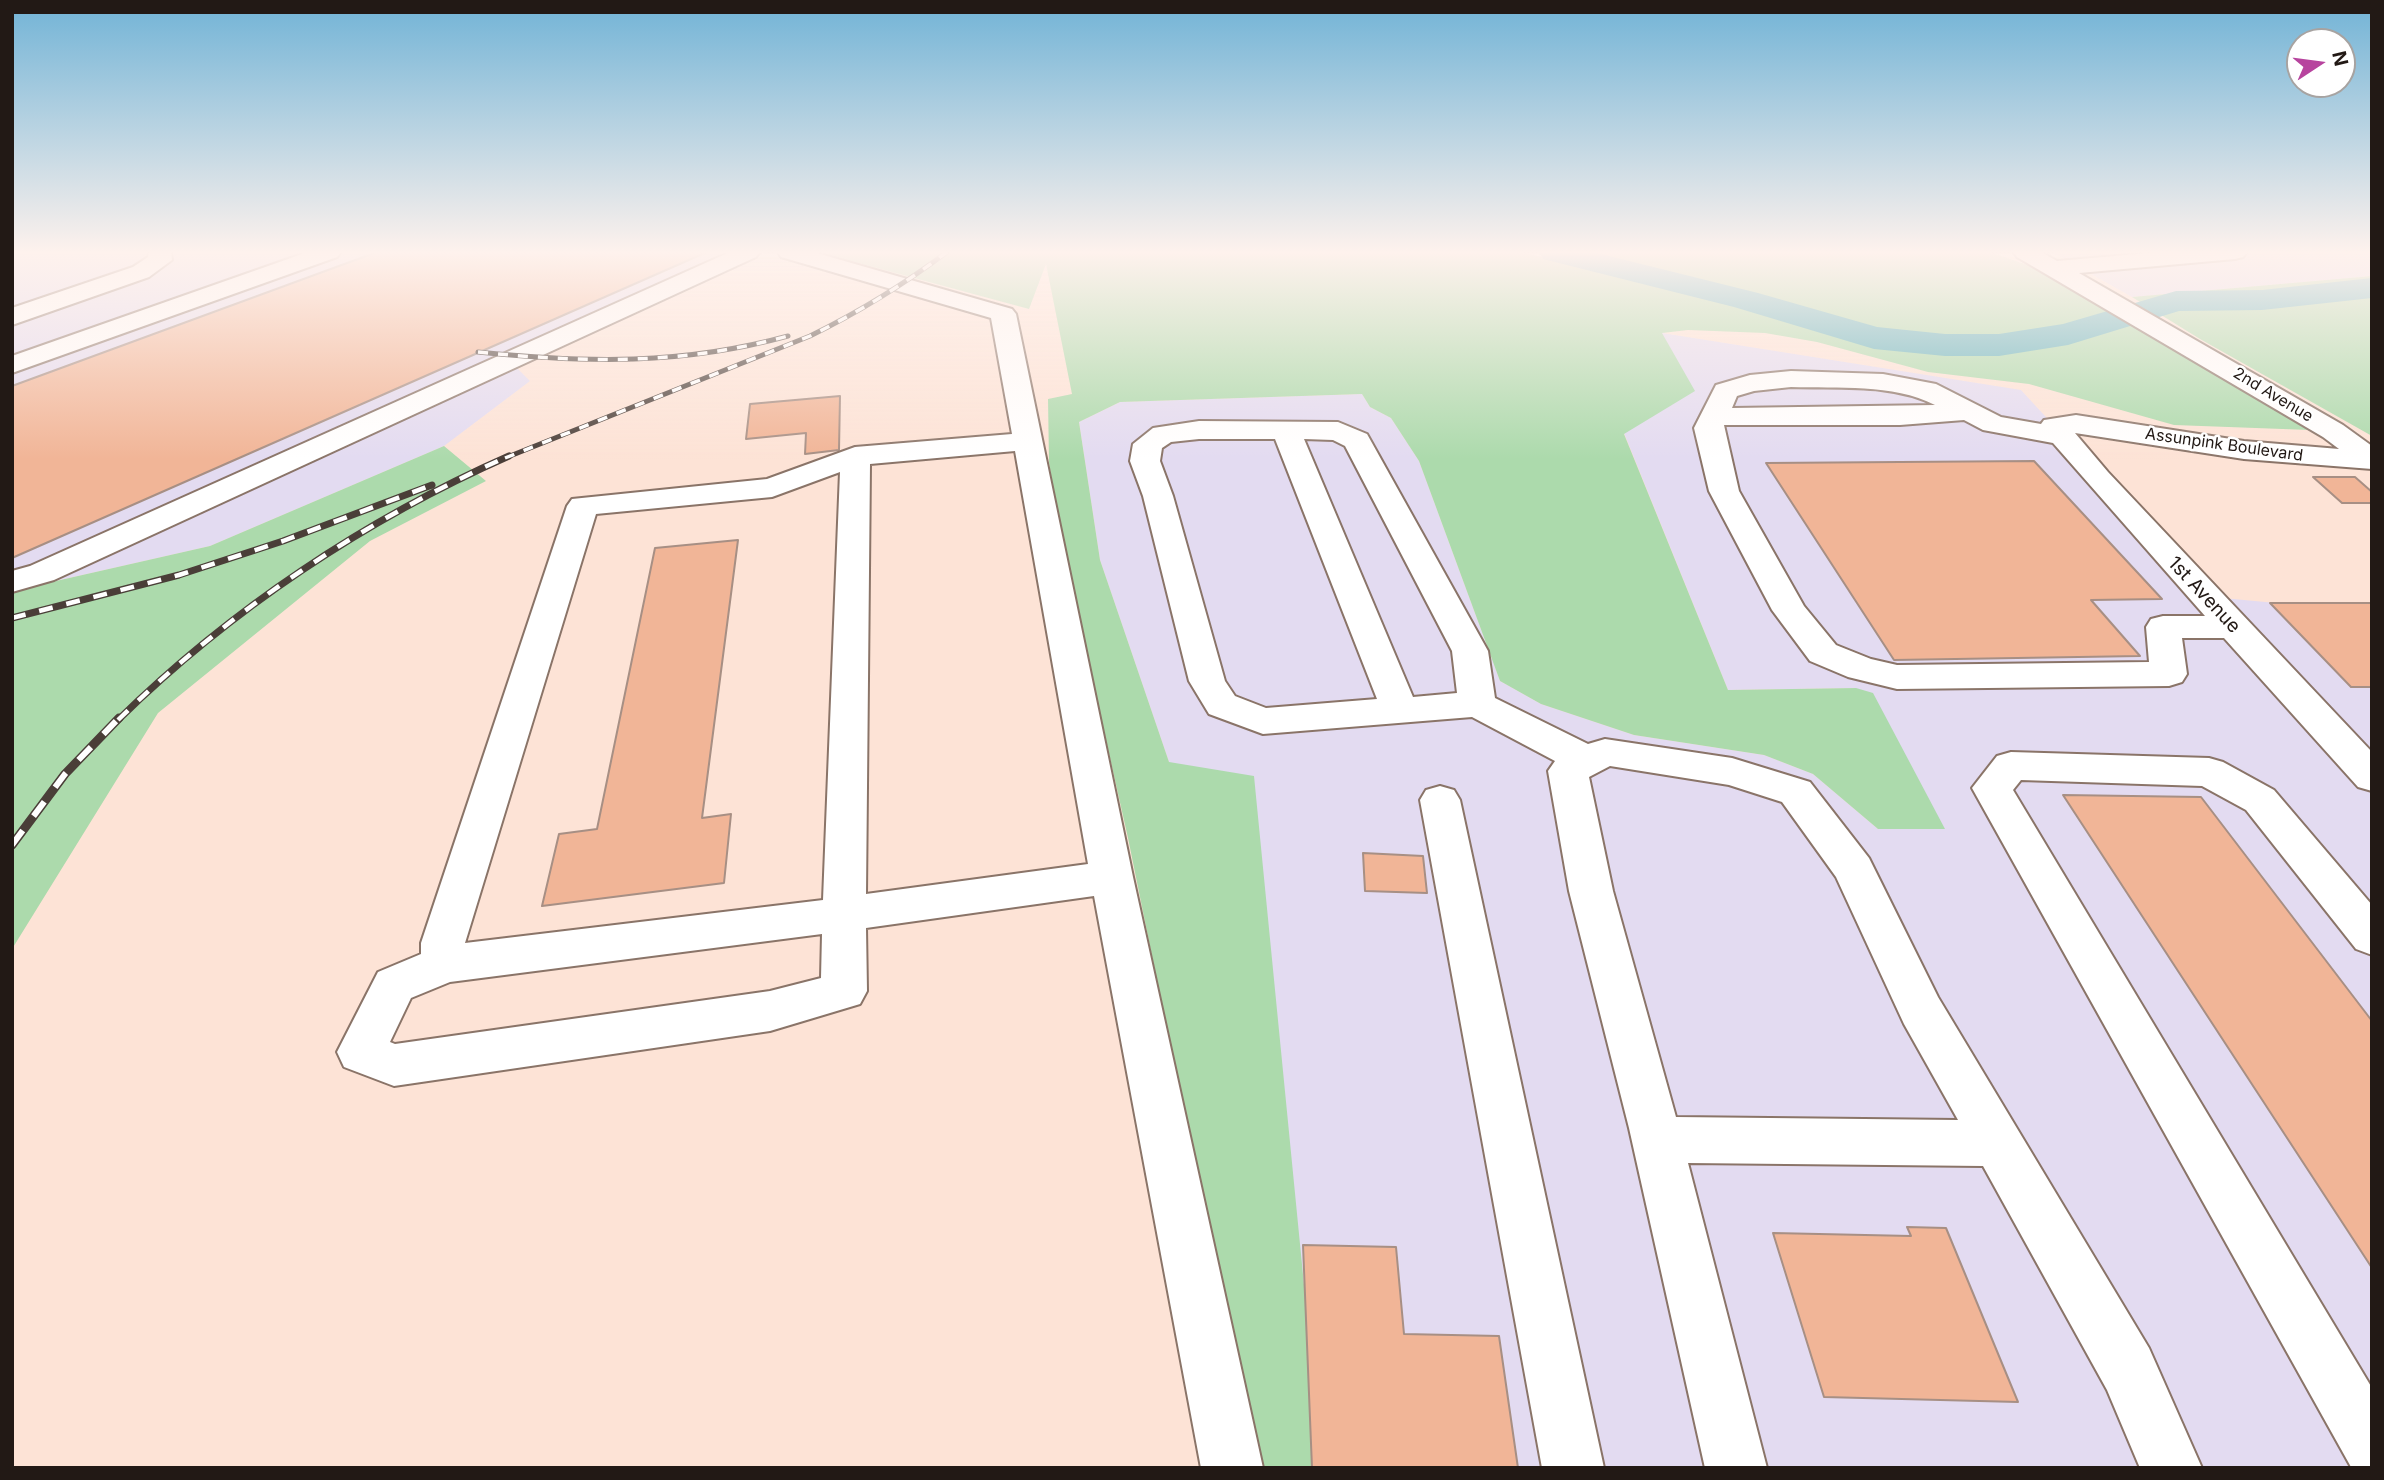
<!DOCTYPE html>
<html>
<head>
<meta charset="utf-8">
<style>
	body { margin:0 }
	#map { position:relative; width:2384px; height:1480px; overflow:hidden; background:#fde3d6; font-family:Inter,sans-serif }
	canvas { display:block }
	.frame { position:absolute; inset:0; border:14px solid #221915; pointer-events:none }
	.north { position:absolute; left:2286px; top:28px; width:70px; height:70px; box-sizing:border-box; background:#fff; border:2px solid #a7a3a1; border-radius:50%; rotate:77deg; font-size:19px; font-weight:700; line-height:28px; text-align:center; color:#221915 }
	.north::after { content:''; display:block; margin:auto; width:24px; height:32px; background:#b7449e; clip-path:polygon(50% 0,100% 100%,50% 72%,0 100%) }
</style>
</head>
<body>
<div id="map">
<canvas width="2384" height="1480"></canvas>
<div class="frame"></div>
<div class="north">N</div>
</div>
<script>
const ctx = document.querySelector('canvas').getContext('2d');
ctx.lineJoin = 'round';
function fill(path, color) {
  ctx.fillStyle = color;
  ctx.fill(path, 'evenodd');
}
function trace(path, color, width, dash) {
  ctx.strokeStyle = color;
  ctx.lineWidth = width;
  ctx.lineCap = dash ? 'butt' : 'round';
  ctx.setLineDash(dash || []);
  ctx.stroke(path);
}
function label(font, color, halo, rows, align = 'center') {
  ctx.font = font + ' Inter,sans-serif';
  ctx.lineWidth = 5;
  ctx.setLineDash([]);
  ctx.textBaseline = 'middle';
  ctx.strokeStyle = halo;
  ctx.fillStyle = color;
  for (const [text, x, y, turn = 0] of rows) {
    ctx.save();
    ctx.translate(x, y);
    ctx.rotate((+turn || 0) * Math.PI / 180);
    ctx.textAlign = isNaN(turn) ? turn : align;
    if (halo) ctx.strokeText(text, 0, 0);
    ctx.fillText(text, 0, 0);
    ctx.restore();
  }
}
fill(new Path2D(`
	M12 252H766L515 366 530 381 444 446 210 546 12 591Z
	M2052 252H2372V276L2132 297Z
	M1662 333 2021 390 2212 597 2372 612V1468H1322L1169 762 1100 560 1079 422 1120 402 1362 394 1370 407 1391 418 1419 461 1500 681 1541 704 1634 735 1764 755 1813 774 1878 829 1856 688 1728 690 1624 433Z`), '#e3dbf1');
fill(new Path2D(`
	M818 252H1521L1546 258 1536 252H1990L2042 270 2310 430 2174 425 2029 384 1928 372 1817 342 1765 333 1688 330 1662 333 1695 391 1624 434 1728 690 1856 688 1873 693 1945 829H1878L1813 774 1764 755 1634 735 1541 704 1500 681 1419 461 1391 418 1370 407 1362 394 1120 402 1079 422 1100 560 1169 762 1254 776 1322 1468H1256L1128 838 1059 531 1049 462 1048 399 1072 394 1046 264 1029 309Z
	M2372 276V436L2200 339 2132 297Z
	M444 446 486 481 370 541 158 713 12 949V591L210 546Z`), '#acdaac');
fill(new Path2D(`
	M1539 252H1593L1758 293 1877 327 1945 334H1999L2063 324 2176 291 2262 290 2372 278V298L2262 310 2179 311 2068 345 1999 356H1945L1874 349 1734 307 1543 259Z`), '#60b2bc');
const building = new Path2D(`
	M377 252H707L12 558V386Z
	M840 396 839 450 805 454 806 433 746 439 750 404Z
	M2034 461 2162 599 2091 600 2140 656 1894 660 1766 463Z
	M2313 477H2355L2372 492V503H2342Z
	M738 540 702 818 731 814 724 883 542 906 559 834 597 829 655 548Z
	M2270 603H2372V687H2351Z
	M2063 795 2201 797 2372 1021V1268Z
	M1363 853 1423 856 1427 893 1365 891Z
	M1907 1227 1946 1228 2018 1402 1824 1397 1773 1233 1911 1236Z
	M1303 1245 1396 1247 1404 1334 1499 1336 1518 1468H1312Z`);
fill(building, '#f1b597');
trace(building, '#a78f84', 2);
const minor = new Path2D(`
	M149 252H171L172 260 149 277 12 325V308L133 267 148 257Z
	M308 252H341L337 257 12 373V356Z
	M730 252H760L756 257 54 580 12 592V571L30 566Z
	M778 252H813L1012 309 1016 314 1133 877 1263 1468H1201L1094 896 866 928 867 991 860 1004 770 1031 394 1086 344 1067 337 1052 378 972 421 954V943L567 506 572 499 767 479 855 447 1012 434 991 318 781 257ZM1015 451 1088 864 866 894 870 464ZM840 472 823 900 465 943 596 514 772 497ZM822 934 821 978 770 991 395 1044 390 1042 411 998 450 982Z
	M2013 252H2041L2057 261 2161 252H2247L2243 257 2235 259 2079 273 2343 425 2372 446V469L2244 459 2075 433 2108 472 2372 752V791L2358 787 2224 638H2182L2187 674 2182 682 2169 686 1897 689 1848 677 1810 661 1772 610 1709 491 1694 428 1716 385 1750 375 1791 371 1883 374 1936 384 2001 417 2041 424 2044 420 2076 415 2244 441 2339 449 2323 437 2017 257ZM1791 387C1838 389 1892 383 1935 405L1732 408 1737 396 1754 391ZM1964 420 1983 430 2053 443 2205 616H2163L2151 619 2146 627 2149 662 1897 665 1871 659 1836 645 1804 606 1739 491 1724 425H1900Z
	M1199 421 1338 422 1367 434 1488 651 1495 698 1588 744 1605 739 1732 758 1810 782 1869 858 1938 997 2149 1348 2202 1468H2140L2107 1390 1983 1166 1688 1163 1767 1468H1705L1629 1128 1569 891 1548 771 1555 761 1472 717 1263 734 1209 714 1189 681 1143 496 1130 461 1133 444 1153 428ZM1199 439H1275L1377 699 1266 708 1235 696 1225 681 1173 496 1160 461 1162 448 1171 442ZM1304 439 1333 440 1345 446 1452 651 1457 693 1413 697ZM1610 766 1729 785 1782 802 1836 877 1904 1024 1958 1120 1676 1117 1613 891 1589 777Z
	M2011 752 2209 758 2223 762 2274 790 2372 905V955L2356 949 2246 810 2202 786 2021 780 2013 790 2372 1388V1468L2351 1467 1972 788 1997 756Z
	M1440 786 1454 790 1460 800 1604 1468H1542L1420 800 1426 790Z`);
trace(minor, '#8a7468', 4);
fill(minor, '#fff');
const railFar2 = new Path2D(`
	M478 352C586 363 682 365 788 336
	M505 458 810 336C859 312 903 285 947 252`);
const railFar1 = new Path2D(`
	M12 618 179 575 283 541 432 485
	M118 720C230 610 366 519 509 456`);
const rail = new Path2D(`
	M12 845 65 774 119 718`);
trace(railFar2, '#4a3e38', 5);
trace(railFar1, '#4a3e38', 7);
trace(rail, '#4a3e38', 9);
trace(railFar2, '#fff', 3.5, [10]);
trace(railFar1, '#fff', 4.5, [14]);
trace(rail, '#fff', 6, [18]);
const sky = ctx.createLinearGradient(0, 0, 0, 459);
sky.addColorStop(0, '#71b3d6');
sky.addColorStop(0.55, '#fef2ed');
sky.addColorStop(1, '#fef2ed00');
ctx.fillStyle = sky;
ctx.fillRect(0, 0, 2384, 459);
label('16px', '#221915', '#fff', [
	["2nd Avenue",2273,395,31],
	["Assunpink Boulevard",2224,445,8]
]);
label('19px', '#221915', '#fff', [
	["1st Avenue",2204,595,47]
]);
</script>
</body>
</html>
